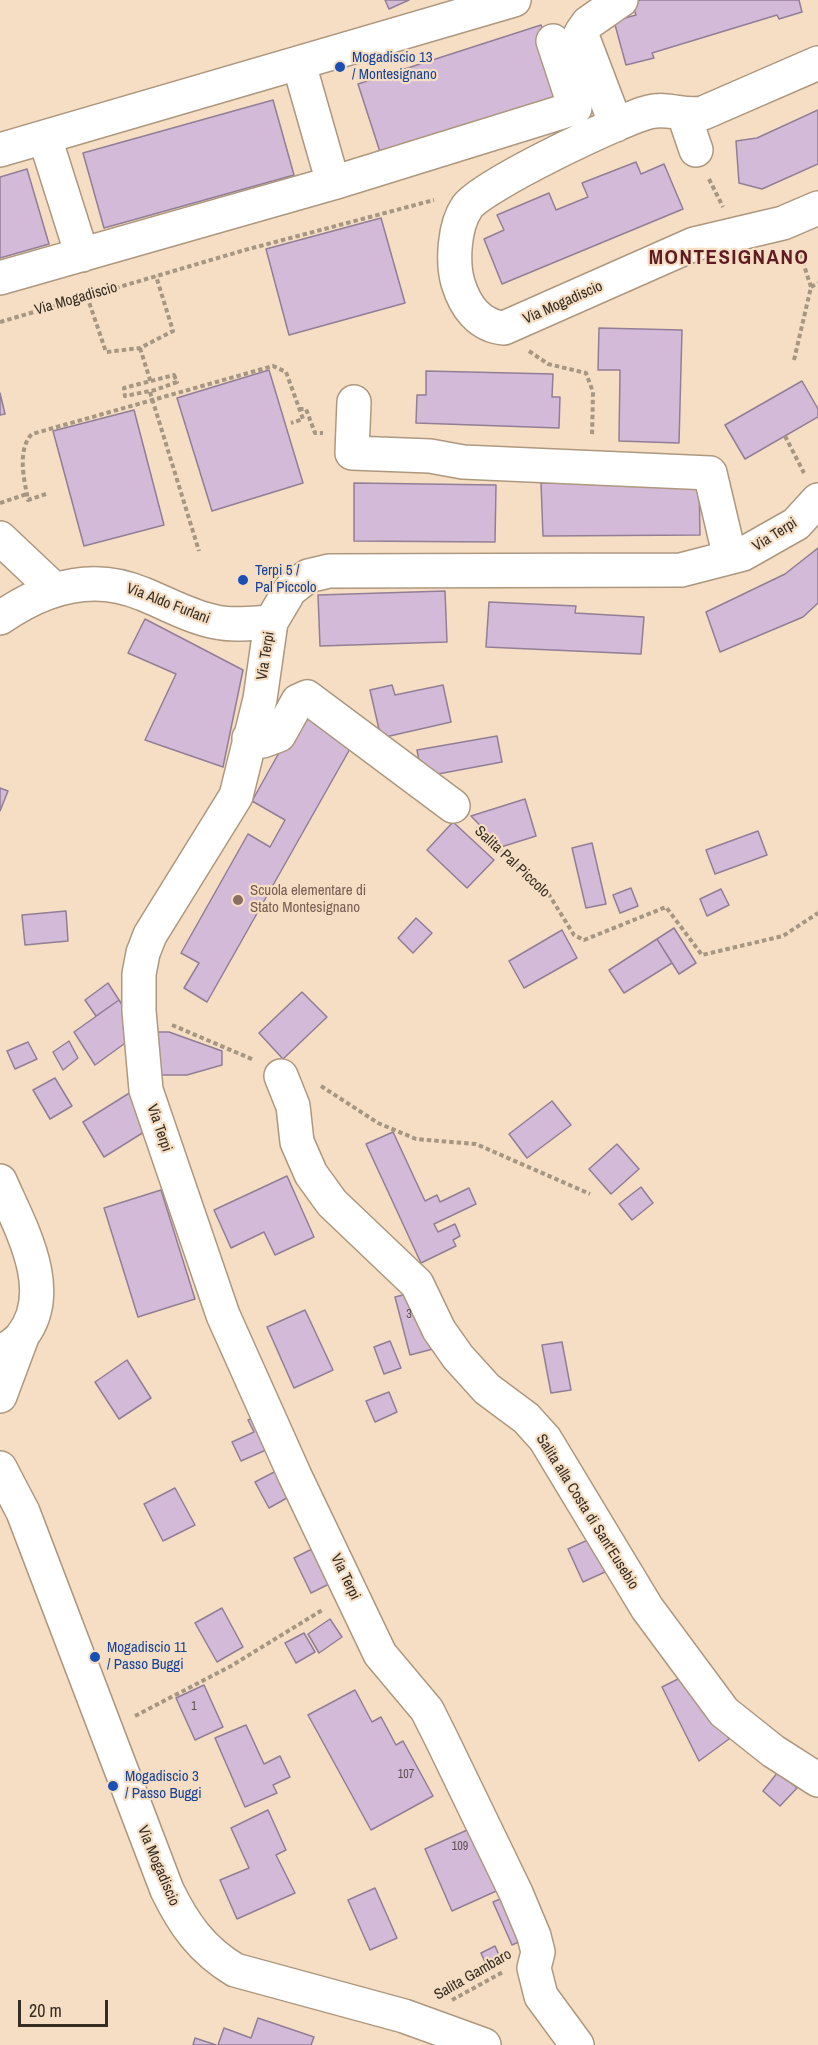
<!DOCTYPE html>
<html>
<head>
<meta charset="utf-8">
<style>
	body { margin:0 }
	#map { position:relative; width:818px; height:2045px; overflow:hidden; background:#f5dec4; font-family:"Archivo Narrow",sans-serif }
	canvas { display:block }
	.scale { position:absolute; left:18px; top:2000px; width:90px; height:27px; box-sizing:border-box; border:3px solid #362d23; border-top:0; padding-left:8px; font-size:18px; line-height:21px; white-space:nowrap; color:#362d23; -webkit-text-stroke:4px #f5dec4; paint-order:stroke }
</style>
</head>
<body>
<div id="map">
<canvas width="818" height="2045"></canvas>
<div class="scale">20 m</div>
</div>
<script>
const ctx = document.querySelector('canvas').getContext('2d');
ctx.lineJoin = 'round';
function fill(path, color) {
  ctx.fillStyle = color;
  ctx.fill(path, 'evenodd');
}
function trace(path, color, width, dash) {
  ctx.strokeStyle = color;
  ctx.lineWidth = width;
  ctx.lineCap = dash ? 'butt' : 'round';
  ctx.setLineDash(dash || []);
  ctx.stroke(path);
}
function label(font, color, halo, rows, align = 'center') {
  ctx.font = font + ' "Archivo Narrow",sans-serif';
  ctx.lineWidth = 4.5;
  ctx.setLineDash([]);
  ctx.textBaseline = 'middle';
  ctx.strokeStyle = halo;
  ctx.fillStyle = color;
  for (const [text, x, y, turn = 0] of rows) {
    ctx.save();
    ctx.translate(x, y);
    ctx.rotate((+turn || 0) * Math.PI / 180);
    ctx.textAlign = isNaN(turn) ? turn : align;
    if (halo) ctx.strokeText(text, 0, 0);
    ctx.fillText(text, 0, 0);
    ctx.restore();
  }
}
const building = new Path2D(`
	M385 0H409L389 9Z
	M640 0H799L802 12 779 19 777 15 652 53 654 58 626 65 614 21 636 15 632 3Z
	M541 25 565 99 382 158 358 84Z
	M273 100 294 175 104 228 83 153Z
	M818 110V164L762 189 739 183 736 141 757 138Z
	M636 162 641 174 664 164 683 209 502 284 484 239 504 230 497 215 549 193 556 210 588 197 582 183Z
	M27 169 49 244 0 258V177Z
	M381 218 405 303 289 335 266 249Z
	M599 328 682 330 679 443 619 441 620 370H598Z
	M269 370 303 483 212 511 177 398Z
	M426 371 553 374 552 397H560L559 428 416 423 417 395H426Z
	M802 381 818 409V417L745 459 725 425Z
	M0 393 5 414 0 415Z
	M134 410 164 525 84 546 53 431Z
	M699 481 700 535 543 536 541 483Z
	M354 483 496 485 495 542 354 541Z
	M818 548V603L803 617 720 652 706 612 785 574Z
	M445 591 447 642 320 646 318 595Z
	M489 602 576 606 575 613 644 617 641 654 486 647Z
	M145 619 243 670 223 767 145 740 176 674 128 653Z
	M392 685 395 695 443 685 451 722 381 738 370 690Z
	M303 710 355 740 207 1002 184 988 199 963 181 953 248 834 270 847 285 820 252 801Z
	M497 736 502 762 422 777 417 750Z
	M0 788 8 791 0 811Z
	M525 799 536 836 501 847 471 816Z
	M453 822 494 860 467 888 427 850Z
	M758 831 767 855 715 874 706 850Z
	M592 843 606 904 586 908 572 848Z
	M631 888 638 906 620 913 613 895Z
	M721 889 729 905 707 916 700 899Z
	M66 911 68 941 25 945 22 915Z
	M416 918 432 933 413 953 398 938Z
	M674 928 696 963 679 974 657 939Z
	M562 930 577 958 524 988 509 961Z
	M657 939 672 963 624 993 609 970Z
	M108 983 119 1000 96 1016 85 1000Z
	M302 992 327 1017 283 1059 259 1033Z
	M119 1000 139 1033 95 1065 74 1032Z
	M145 1032H169L222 1051V1065L187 1075H152Z
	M69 1041 78 1058 63 1070 53 1052Z
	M28 1042 37 1059 15 1069 7 1051Z
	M55 1078 72 1106 50 1119 33 1090Z
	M131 1092 152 1127 104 1157 83 1122Z
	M552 1101 571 1125 527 1158 509 1134Z
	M393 1132 425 1201 437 1195 440 1202 469 1188 476 1204 434 1224 438 1232 455 1224 460 1236 453 1240 456 1246 421 1263 366 1144Z
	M617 1144 639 1169 611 1194 589 1169Z
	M287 1176 314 1237 275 1255 264 1232 231 1248 214 1210Z
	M641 1187 653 1203 632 1220 619 1204Z
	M161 1190 195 1299 138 1317 104 1208Z
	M419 1291 433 1349 410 1355 395 1297Z
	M305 1310 333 1370 294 1388 267 1327Z
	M390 1341 401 1368 384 1374 374 1347Z
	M562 1342 571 1390 551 1393 542 1345Z
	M127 1360 151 1398 119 1419 95 1382Z
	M389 1392 397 1412 375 1422 366 1401Z
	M260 1415 275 1446 241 1461 232 1442 254 1432 248 1420Z
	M280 1469 294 1494 269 1508 255 1482Z
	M175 1488 195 1525 163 1541 144 1504Z
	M590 1539 605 1572 583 1582 568 1549Z
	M322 1544 339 1579 311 1593 294 1558Z
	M222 1608 243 1647 217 1662 195 1623Z
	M330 1619 342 1637 319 1653 308 1634Z
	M304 1633 315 1652 296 1663 285 1643Z
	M692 1672 729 1739 699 1761 662 1687Z
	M204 1685 223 1727 195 1740 176 1698Z
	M355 1690 372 1722 381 1717 396 1745 403 1741 433 1796 371 1830 308 1715Z
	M246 1725 264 1764 280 1756 290 1777 273 1785 277 1793 245 1807 215 1738Z
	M778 1772 797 1788 780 1806 763 1791Z
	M268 1810 286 1850 276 1855 295 1893 237 1919 220 1880 249 1868 231 1828Z
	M476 1826 503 1888 452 1911 425 1849Z
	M375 1888 397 1938 370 1950 348 1900Z
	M512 1894 530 1937 512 1945 493 1902Z
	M495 1946 499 1955 485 1962 481 1953Z
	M258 2018 314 2037 311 2045H218L224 2028 251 2038Z
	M195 2038 216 2045H193Z`);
fill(building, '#d4bad9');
trace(building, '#927e96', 1.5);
const minor = new Path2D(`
	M818 63 703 113C683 117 669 107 649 112 621 119 481 186 467 207 454 226 452 262 458 283 465 306 479 326 504 328L694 244 783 223 818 208
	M299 64 333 183
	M684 115 696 150
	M616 125 581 33 588 23 621 0
	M45 138 82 255
	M0 150 514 0
	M0 278 333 183 575 108 553 41
	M354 402 352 453 430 456 463 462 710 473 727 545 724 559
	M0 538 54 589
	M0 618C43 588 92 572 143 594 168 604 190 617 216 622 233 626 254 623 271 622
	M249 738 263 741 279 735 298 701 307 697 453 806
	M281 1076 293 1106 297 1142 311 1174 332 1203 417 1284 439 1330 458 1357 487 1389 526 1418 545 1439 647 1608 724 1712 773 1751 818 1780
	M0 1181C19 1225 58 1290 22 1336 17 1343 7 1348 0 1354
	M0 1396 22 1337
	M0 1468 23 1512 167 1890C184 1925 202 1950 235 1970L404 2016 484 2045
	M577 2045 541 1996 534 1968 538 1952 534 1936 516 1893 442 1740 427 1710 380 1654 295 1476 223 1315 146 1090 139 1011V974L143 953 150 935 236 796 260 699 271 622 290 590 308 576 329 571 681 570 743 554 796 524 818 500`);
trace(minor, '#ad987f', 36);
trace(new Path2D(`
	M709 179 723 207
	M811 287 818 283
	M87 296 106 352 140 348 173 331 156 276
	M0 322 245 250 434 200
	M140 348 151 383
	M529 351 548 364 586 373 593 392 592 437
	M794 360 811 287 799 250
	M174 375 177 382 155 390 125 396 124 388Z
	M150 392 199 551
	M299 409H306L315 433H323
	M785 436 804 473
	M46 494 28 500 27 494C23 476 18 448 32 434L273 366 286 372 303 419 291 423
	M0 503 27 494
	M476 828 548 893 574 935 584 940 666 907 702 955 783 936 818 913
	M172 1025 254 1060
	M321 1086 378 1123 416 1139 476 1144 590 1194
	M135 1716 231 1666 324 1609
	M452 2000 503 1972`), '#a79682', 4, [4.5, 3]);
trace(minor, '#fff', 33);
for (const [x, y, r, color] of [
	[340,67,6,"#1a4fb4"],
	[243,580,6,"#1a4fb4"],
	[238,900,6,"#8d6e63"],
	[95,1657,6,"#1a4fb4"],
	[113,1786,6,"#1a4fb4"]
]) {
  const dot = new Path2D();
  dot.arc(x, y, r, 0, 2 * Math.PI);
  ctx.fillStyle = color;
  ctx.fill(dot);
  trace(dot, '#f5dec4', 2);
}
label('12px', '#5e5050', null, [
	["3",409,1315],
	["1",194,1707],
	["107",406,1775],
	["109",460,1847]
]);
label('15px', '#164399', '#f5dec4', [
	["Mogadiscio 13",352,58],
	["/ Montesignano",352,75],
	["Terpi 5 /",255,571],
	["Pal Piccolo",255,588],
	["Mogadiscio 11",107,1648],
	["/ Passo Buggi",107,1665],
	["Mogadiscio 3",125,1777],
	["/ Passo Buggi",125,1794]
], 'left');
label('15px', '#362d23', '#f5dec4', [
	["Via Mogadiscio",76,299,-16],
	["Via Mogadiscio",563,303,-24],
	["Via Terpi",775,535,-32],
	["Via Aldo Furlani",168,604,21],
	["Via Terpi",266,656,-81],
	["Salita Pal Piccolo",512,862,43],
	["Via Terpi",159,1128,71],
	["Salita alla Costa di Sant'Eusebio",587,1512,58],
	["Via Terpi",345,1577,64],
	["Via Mogadiscio",158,1866,67],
	["Salita Gambaro",473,1975,-30]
]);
label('15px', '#785e54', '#f5dec4', [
	["Scuola elementare di",250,891],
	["Stato Montesignano",250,908]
], 'left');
ctx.letterSpacing = '1.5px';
label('bold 21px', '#601b22', '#f5dec4', [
	["MONTESIGNANO",729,258]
]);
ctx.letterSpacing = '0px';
</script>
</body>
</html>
